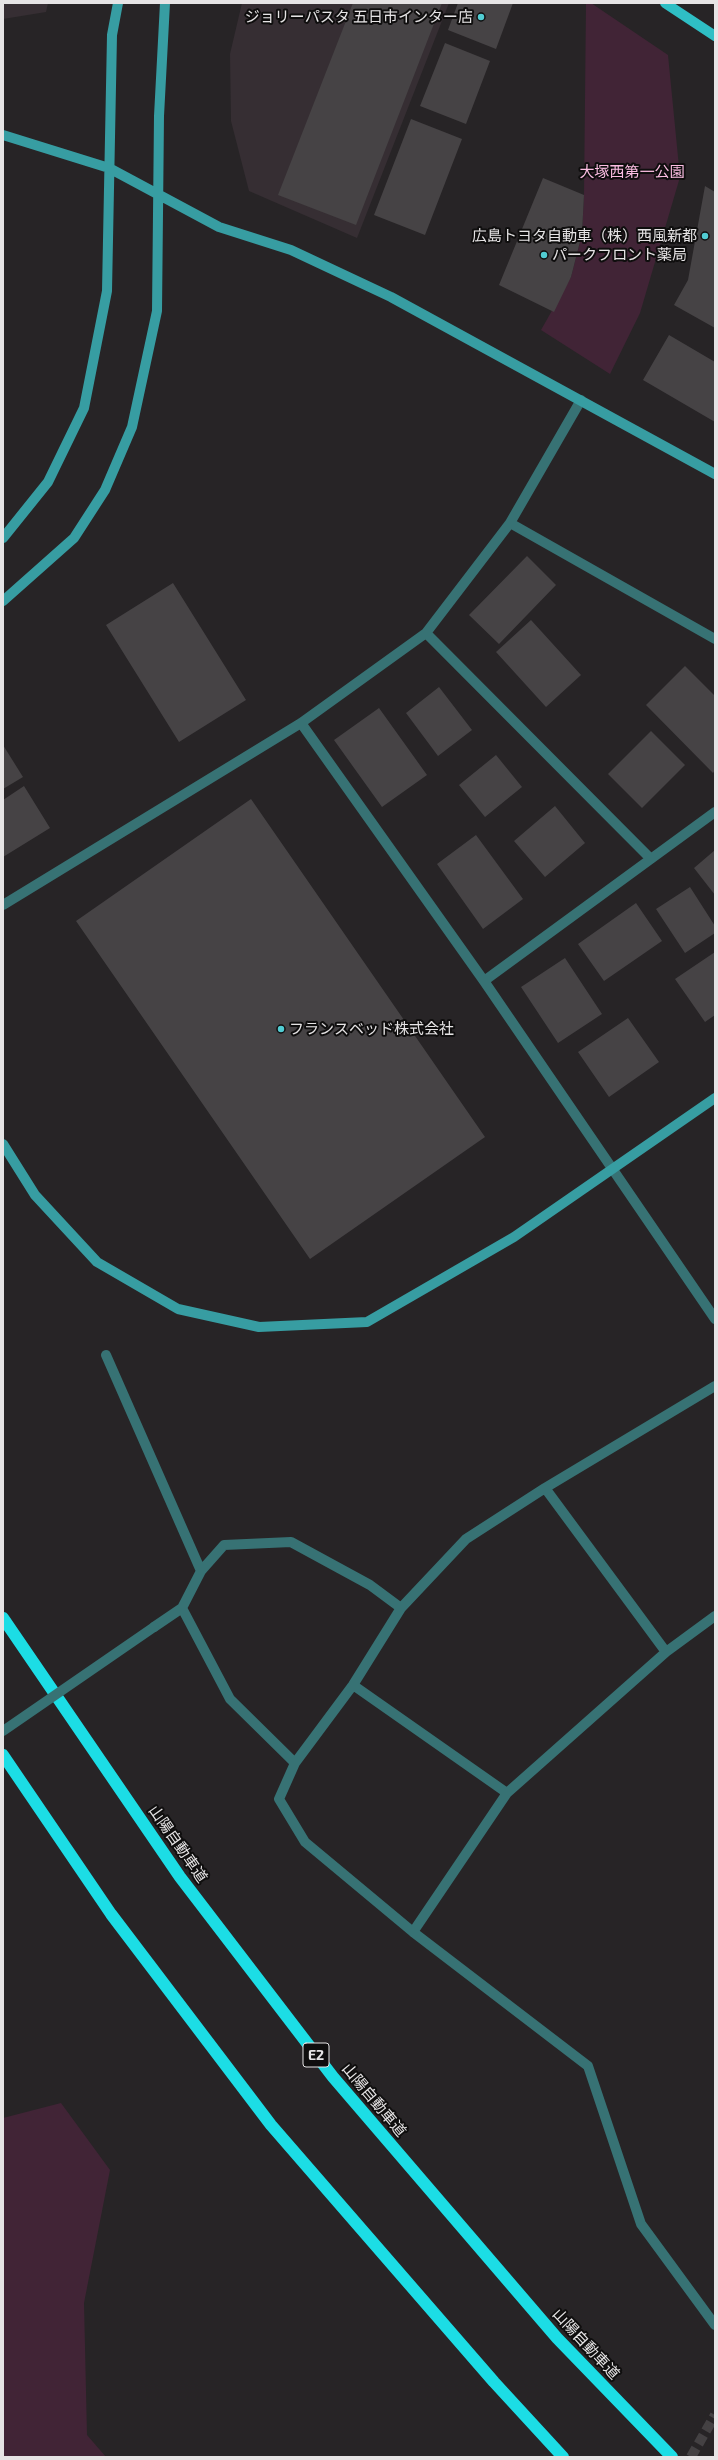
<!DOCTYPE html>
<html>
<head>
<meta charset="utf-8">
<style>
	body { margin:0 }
	#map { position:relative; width:718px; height:2460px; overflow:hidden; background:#272426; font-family:"Exo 2",sans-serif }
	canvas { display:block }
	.frame { position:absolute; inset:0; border:4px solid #e6e4e5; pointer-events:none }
</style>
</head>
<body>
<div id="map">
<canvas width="718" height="2460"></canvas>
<div class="frame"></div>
</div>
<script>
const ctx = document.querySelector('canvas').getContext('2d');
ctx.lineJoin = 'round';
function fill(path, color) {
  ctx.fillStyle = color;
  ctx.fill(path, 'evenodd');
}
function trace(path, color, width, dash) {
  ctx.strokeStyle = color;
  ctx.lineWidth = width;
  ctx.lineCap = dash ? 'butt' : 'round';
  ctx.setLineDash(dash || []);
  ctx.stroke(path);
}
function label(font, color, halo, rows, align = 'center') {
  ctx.font = font + ' "Exo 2","Noto Sans JP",sans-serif';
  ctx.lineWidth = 4;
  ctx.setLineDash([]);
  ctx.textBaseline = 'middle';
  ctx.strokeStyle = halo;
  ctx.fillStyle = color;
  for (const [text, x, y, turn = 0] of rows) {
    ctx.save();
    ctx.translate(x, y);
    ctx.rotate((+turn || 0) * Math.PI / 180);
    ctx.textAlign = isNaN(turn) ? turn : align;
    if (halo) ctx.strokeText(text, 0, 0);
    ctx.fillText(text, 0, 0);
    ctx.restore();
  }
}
fill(new Path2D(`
	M3 3H48L46 12 3 19Z
	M242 3H449L357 238 249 191 231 121 230 54Z`), '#362e33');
fill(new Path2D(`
	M586 3H591L668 55 680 177 640 313 610 374 541 330 571 277 582 234 584 195Z
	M61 2103 110 2170 84 2303 87 2435 106 2457H3V2118Z`), '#412436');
fill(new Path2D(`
	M353 3H442L356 225 278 195Z
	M458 3H513L496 49 448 30Z
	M445 43 490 61 466 124 420 106Z
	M411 119 462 139 425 235 374 215Z
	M543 178 584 195 582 234 571 277 554 312 499 285Z
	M705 186 715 192V328L674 305 688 280Z
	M669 335 715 362V422L643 380Z
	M527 556 556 585 499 644 469 615Z
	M173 583 246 700 179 742 106 625Z
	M531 620 581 675 546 707 496 652Z
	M685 666 715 696V770L713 773 646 705Z
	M439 687 472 730 438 756 406 713Z
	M379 708 427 775 382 807 334 740Z
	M651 731 685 765 642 808 608 774Z
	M3 745 23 777 3 789Z
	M496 755 522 787 485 817 459 785Z
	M24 786 50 828 3 857V800Z
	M251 799 485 1137 310 1259 76 921Z
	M555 806 585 843 545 877 514 841Z
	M476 835 523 899 483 929 437 864Z
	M715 850V895L694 868Z
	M690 887 715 926V933L685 953 656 909Z
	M636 903 662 941 604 981 578 944Z
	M715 952V1015L705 1022 675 979Z
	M565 958 602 1014 558 1043 521 987Z
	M628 1018 659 1062 609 1097 578 1052Z`), '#464345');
trace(new Path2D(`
	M691 2457 715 2415`), '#444143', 10, [10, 5]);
trace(new Path2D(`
	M510 523 715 639
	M426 633 650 858
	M301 723 484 981 715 1319
	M3 905 301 723 426 633 510 523 581 400
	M484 981 715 812
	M106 1355 201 1571
	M715 1386 545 1488 466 1539 401 1608 353 1685 295 1763 279 1799 305 1842 413 1932 588 2066 641 2224 715 2325
	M545 1488 666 1652
	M154 1627 182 1608
	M353 1685 507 1793
	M295 1763 230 1699 182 1608 201 1571 224 1545 291 1542 370 1585 401 1608
	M413 1932 507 1793 666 1652 715 1616`), '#377274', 10);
trace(new Path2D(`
	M3 135 109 168 219 227 291 250 391 297 715 474
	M3 538 48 482 84 408 107 291 112 35 118 3
	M3 601 74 538 105 490 132 427 157 311 159 116 165 3
	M3 1144 35 1195 97 1262 178 1309 259 1327 367 1322 514 1237 715 1098`), '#379da2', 10);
trace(new Path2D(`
	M665 3 715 36`), '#2fbfc5', 10);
trace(new Path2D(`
	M3 1618 180 1877 333 2077 557 2338 672 2457
	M3 1755 111 1914 271 2125 494 2382 563 2457`), '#1cdde5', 12);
trace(new Path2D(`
	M714 3 715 4`), '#959394', 1);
trace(new Path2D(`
	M3 1731 154 1627`), '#377274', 10);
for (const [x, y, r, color] of [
	[481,17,4,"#51ccd2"],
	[705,236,4,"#51ccd2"],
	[544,255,4,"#51ccd2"],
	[281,1029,4,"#51ccd2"]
]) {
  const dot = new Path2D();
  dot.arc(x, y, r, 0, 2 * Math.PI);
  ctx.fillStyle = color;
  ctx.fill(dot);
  trace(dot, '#0f0e0e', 1.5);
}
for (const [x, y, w] of [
	[316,2055,26]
]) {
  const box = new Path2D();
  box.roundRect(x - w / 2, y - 12, w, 24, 3);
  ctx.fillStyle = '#0f0e0e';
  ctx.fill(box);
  trace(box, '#e6e4e5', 1);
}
label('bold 14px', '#e6e4e5', null, [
	["E2",316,2055]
]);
label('15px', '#e6e4e5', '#0f0e0e', [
	["ジョリーパスタ 五日市インター店",473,17],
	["広島トヨタ自動車（株）西風新都",697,236],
	["パークフロント薬局",552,255,"left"],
	["フランスベッド株式会社",289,1029,"left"]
], 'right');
label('15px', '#fbbde2', '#0f0e0e', [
	["大塚西第一公園",632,172]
]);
label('15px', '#e6e4e5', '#0f0e0e', [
	["山陽自動車道",178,1844,55],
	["山陽自動車道",374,2100,50],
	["山陽自動車道",586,2344,47]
]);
</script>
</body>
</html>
